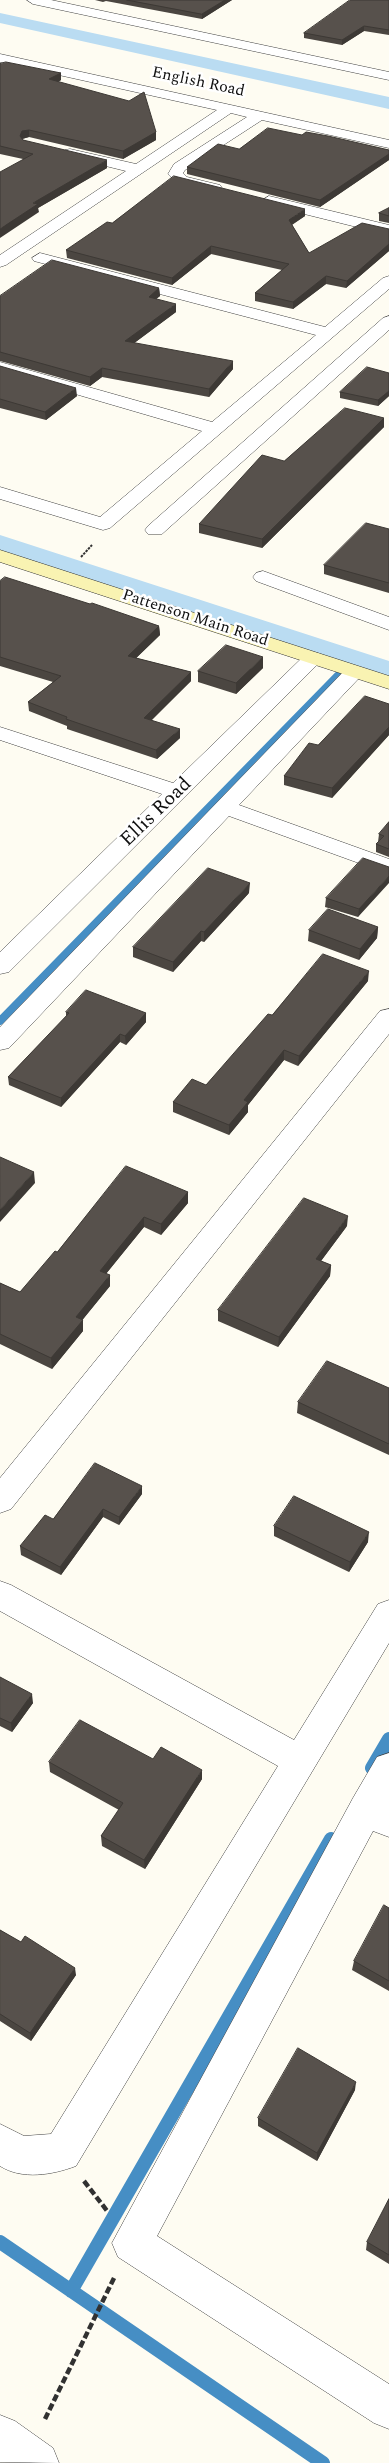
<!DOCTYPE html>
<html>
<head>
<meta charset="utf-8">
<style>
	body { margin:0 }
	canvas { display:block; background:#fefcf2 }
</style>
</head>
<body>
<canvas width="389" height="2463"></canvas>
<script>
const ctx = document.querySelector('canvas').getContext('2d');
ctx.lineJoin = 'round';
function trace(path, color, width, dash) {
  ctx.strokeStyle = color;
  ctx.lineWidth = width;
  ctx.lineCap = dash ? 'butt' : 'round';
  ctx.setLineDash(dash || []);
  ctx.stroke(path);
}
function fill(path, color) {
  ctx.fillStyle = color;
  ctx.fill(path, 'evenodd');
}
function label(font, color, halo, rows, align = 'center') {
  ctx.font = font + ' Spectral,serif';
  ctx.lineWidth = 5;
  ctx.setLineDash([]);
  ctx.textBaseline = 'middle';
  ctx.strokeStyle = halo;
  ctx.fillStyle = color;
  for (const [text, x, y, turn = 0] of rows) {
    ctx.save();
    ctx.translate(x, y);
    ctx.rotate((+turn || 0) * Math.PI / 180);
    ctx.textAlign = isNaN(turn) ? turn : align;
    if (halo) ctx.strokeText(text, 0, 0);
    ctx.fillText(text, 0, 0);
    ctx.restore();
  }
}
trace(new Path2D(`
	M0 1021 355 658`), '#468ec4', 8);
trace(new Path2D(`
	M372 1768 389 1739
	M0 2242 323 2463
	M71 2291 331 1839`), '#468ec4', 14);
fill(new Path2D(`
	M0 13 389 97V109L0 23Z
	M0 535 389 661V678L0 552Z`), '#badcf2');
const street = new Path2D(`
	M27 0H51L389 72V80L33 4Z
	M0 54 389 140V148L262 120 185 170 183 173 187 177 220 185 222 188 220 191 215 192 177 183 168 174 174 164 247 117 231 113 6 265 0 267V255L126 171 65 156 63 153 65 150 70 149 136 164 217 110 0 62Z
	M269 196 389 225V235L264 204 261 201Z
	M40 253 325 327 383 278 389 276V289L110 528 103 530 0 499V487L100 517 202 431 0 372V362L212 422 316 335 34 261 32 258Z
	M389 316V330L162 534H148L145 530 148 526 383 318Z
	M263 571 389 617V630L256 581 253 577 256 573Z
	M313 652 320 654 323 658 320 662 9 972 0 974V952L162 794 0 740V727L173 783 306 654Z
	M354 666 361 668 364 672 361 676 239 805 389 859V874L229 816 9 1048 0 1050V1027L347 668Z
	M389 1009V1034L11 1509 0 1513V1478L380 1011Z
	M0 1581 11 1585 294 1740 378 1604 389 1600V1643L76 2166C52 2175 22 2180 0 2166V2124L24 2136 51 2134 278 1766 0 1611Z
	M389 1753V1837L373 1831 157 2236 389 2384V2429L374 2423 118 2257 112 2243 353 1798 377 1757Z
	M0 2415 15 2421 53 2448 59 2463 0 2462Z`);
const secondary = new Path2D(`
	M0 550 389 676V689L0 562Z`);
trace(street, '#424242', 1);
trace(secondary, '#313131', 1);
trace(new Path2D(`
	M81 557 92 545`), '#313131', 2, [2.5, 1]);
trace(new Path2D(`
	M84 2181 108 2212
	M45 2419 115 2276`), '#313131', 4.5, [7, 3]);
fill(street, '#fff');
fill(secondary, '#f9f3b2');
fill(new Path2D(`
	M95 0H232L202 19 106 1 103 2Z
	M389 0V35L364 31 342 45 304 38V33Z
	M0 64 61 73V80L58 82 156 132V140L123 159 29 137 22 139 23 140 107 168 38 208 39 212 23 159 0 154Z
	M302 135 389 150V160L320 207 187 174V167L239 149Z
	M389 208V223L379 221V213Z
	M305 216 292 225 309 253 389 229V251L346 288 326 284 293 309 255 301V293L282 270 211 254 172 285 67 258 66 250 112 223Z
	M159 288 160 296 156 299 176 312 134 343 233 369 209 397 102 377 90 386 0 361V296Z
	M0 366 77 396 46 420 0 408Z
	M389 373V396L378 406 340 398V392Z
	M384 418V427L262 548 199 533V524L284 461Z
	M389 529V593L324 574V565Z
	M0 581 90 604 159 626 160 635 136 658 191 672V681L152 720 180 738 157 759 67 729V726L29 711 28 702 53 682 0 666Z
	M263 668 236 694 198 682V671Z
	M389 704V735L332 798 284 785V776L318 745Z
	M389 822V857L376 852V844L378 842 379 834Z
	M389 867 358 917 325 907 326 898Z
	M249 893 204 942 201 941 173 972 133 957V947Z
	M378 927 377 938 359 960 308 941 309 930Z
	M368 981 298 1066 284 1060 248 1105V1112L229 1135 173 1112V1102L206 1085 272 1015Z
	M66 1012 146 1013V1022L126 1045 120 1042 61 1107 9 1085 8 1077 66 1017Z
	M188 1192V1203L161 1235 144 1227 106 1274 110 1286 82 1320 83 1331 52 1369 0 1344V1283L20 1292 57 1252Z
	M347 1226 321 1261 331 1265 330 1276 278 1347 218 1321V1310Z
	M389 1388V1455L297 1413 298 1402Z
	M142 1494 119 1525 103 1517 61 1575 21 1555 20 1546 53 1519Z
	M274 1526 368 1542 349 1572 274 1536Z
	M0 1677 33 1703 12 1732 0 1726Z
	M153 1759 202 1779 145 1869 102 1846 101 1836 119 1810 50 1772 49 1762Z
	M389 1908V1991L352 1970 354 1961Z
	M0 1930 76 1975 31 2041 0 2021Z
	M355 2090 317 2161 258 2126V2118Z
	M389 2199V2264L366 2250 367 2242Z`), '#4b4641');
fill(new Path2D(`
	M225 0H232L202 19V14Z
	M364 26V31L342 45V40Z
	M61 73V80L49 87V79Z
	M29 130V137L22 139 20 136 22 131Z
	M156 132V140L123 159V151Z
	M389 154V160L320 207V200Z
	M107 160V168L38 208 39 212 0 238V229L33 203Z
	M305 209V216L288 227 289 220Z
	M389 244V251L346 288 347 281Z
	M211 246V254L172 285V278Z
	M326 276V284L293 309V302Z
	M159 288 160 296 149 305V297Z
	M176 304V312L125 350V341Z
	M233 361V369L209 397V389Z
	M102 368V377L90 386V377Z
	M76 388 77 396 46 420 45 412Z
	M389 391V396L378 406V400Z
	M384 418V427L262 548V539Z
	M159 626 160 635 128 666V656Z
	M263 657V668L236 694V683Z
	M191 672V681L144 727V718Z
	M389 727V735L332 798V788Z
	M180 729V738L157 759 156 750Z
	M389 876V883L358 917 359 909Z
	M250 883 249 893 204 942V932Z
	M378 927 377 938 359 960 360 949Z
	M201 931V941L173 972V962Z
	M369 971 368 981 298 1066 299 1056Z
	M146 1013V1022L126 1045 125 1036Z
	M120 1034V1042L61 1107V1098Z
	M284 1050V1060L248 1105V1112L229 1135V1125L244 1100Z
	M34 1172 35 1183 0 1222V1210Z
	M188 1192V1203L161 1235V1224Z
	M348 1216 347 1226 315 1269 316 1259Z
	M144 1217V1227L100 1281V1271Z
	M331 1265 330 1276 278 1347 279 1337Z
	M110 1275V1286L76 1328V1317Z
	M83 1320V1331L52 1369 51 1358Z
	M142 1486V1494L119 1525V1517Z
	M103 1509V1517L61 1575 60 1567Z
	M369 1532 368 1542 349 1572 350 1562Z
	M32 1694 33 1703 12 1732 11 1723Z
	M202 1770V1779L145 1869 144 1860Z
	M75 1968 76 1975 31 2041 30 2033Z
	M356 2082 355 2090 317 2161V2153Z`), '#3d3935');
const building = new Path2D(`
	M127 0H225L202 14Z
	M350 0H389V30L364 26 342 40 304 33Z
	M6 62 61 73 49 79 129 101 144 92 156 132 123 151 29 130 22 131 20 136 23 140 107 160 33 203 38 204 0 229V172L33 154 0 146V64Z
	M268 128 302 135 306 132 328 136 389 150V154L320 200 187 167 218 144 239 149Z
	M174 176 305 209 289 220 309 253 362 223 389 229V244L347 281 326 276 293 302 255 293 289 264 211 246 172 278 66 250 107 222 112 223Z
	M389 208V216L379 213Z
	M52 260 159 288 149 297 176 304 125 341 233 361 209 389 102 368 90 377 0 352V296Z
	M0 366 76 388 45 412 0 399Z
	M367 367 389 373V391L378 400 340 392Z
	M345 408 384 418 262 539 199 524 262 455 284 461Z
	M366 523 389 529V583L324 565Z
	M5 577 90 604 92 603 159 626 128 656 191 672 144 718 180 729 156 750 66 719 67 717 28 702 61 676 0 657V581Z
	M226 645 263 657 236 683 198 671Z
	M365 696 389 704V727L332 788 284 776 309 743 318 745Z
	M389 822V849L376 844 384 836 379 834Z
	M363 858 389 867V876L359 909 326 898Z
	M208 868 250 883 204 932 201 931 173 962 133 947Z
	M328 909 378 927 360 949 309 930Z
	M323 954 369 971 299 1056 284 1050 244 1100 248 1102 229 1125 173 1102 192 1079 206 1085 268 1014 272 1015Z
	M86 990 146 1013 125 1036 120 1034 61 1098 8 1077 69 1013 66 1012Z
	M0 1157 34 1172 0 1210Z
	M126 1166 188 1192 161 1224 144 1217 100 1271 110 1275 76 1317 83 1320 51 1358 0 1334V1283L20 1292 55 1251 57 1252Z
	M304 1198 348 1216 316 1259 331 1265 279 1337 218 1310Z
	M327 1361 389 1388V1444L298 1402Z
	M95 1463 142 1486 119 1517 103 1509 60 1567 20 1546 45 1515 53 1519Z
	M294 1496 369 1532 350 1562 274 1526Z
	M0 1677 32 1694 11 1723 0 1718Z
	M80 1720 153 1759 161 1747 202 1770 144 1860 101 1836 123 1803 49 1762Z
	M384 1905 389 1908V1981L354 1961Z
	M0 1930 21 1942 25 1936 75 1968 30 2033 0 2014Z
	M298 2048 356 2082 317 2153 258 2118Z
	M389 2199V2255L367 2242Z`);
fill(building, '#57514c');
trace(building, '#3d3935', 1);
label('16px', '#0f0f0f', '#fff', [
	["English Road",198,83,12],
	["Pattenson Main Road",195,619,18]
]);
label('20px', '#0f0f0f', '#fff', [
	["Ellis Road",157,813,-44]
]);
</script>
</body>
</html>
